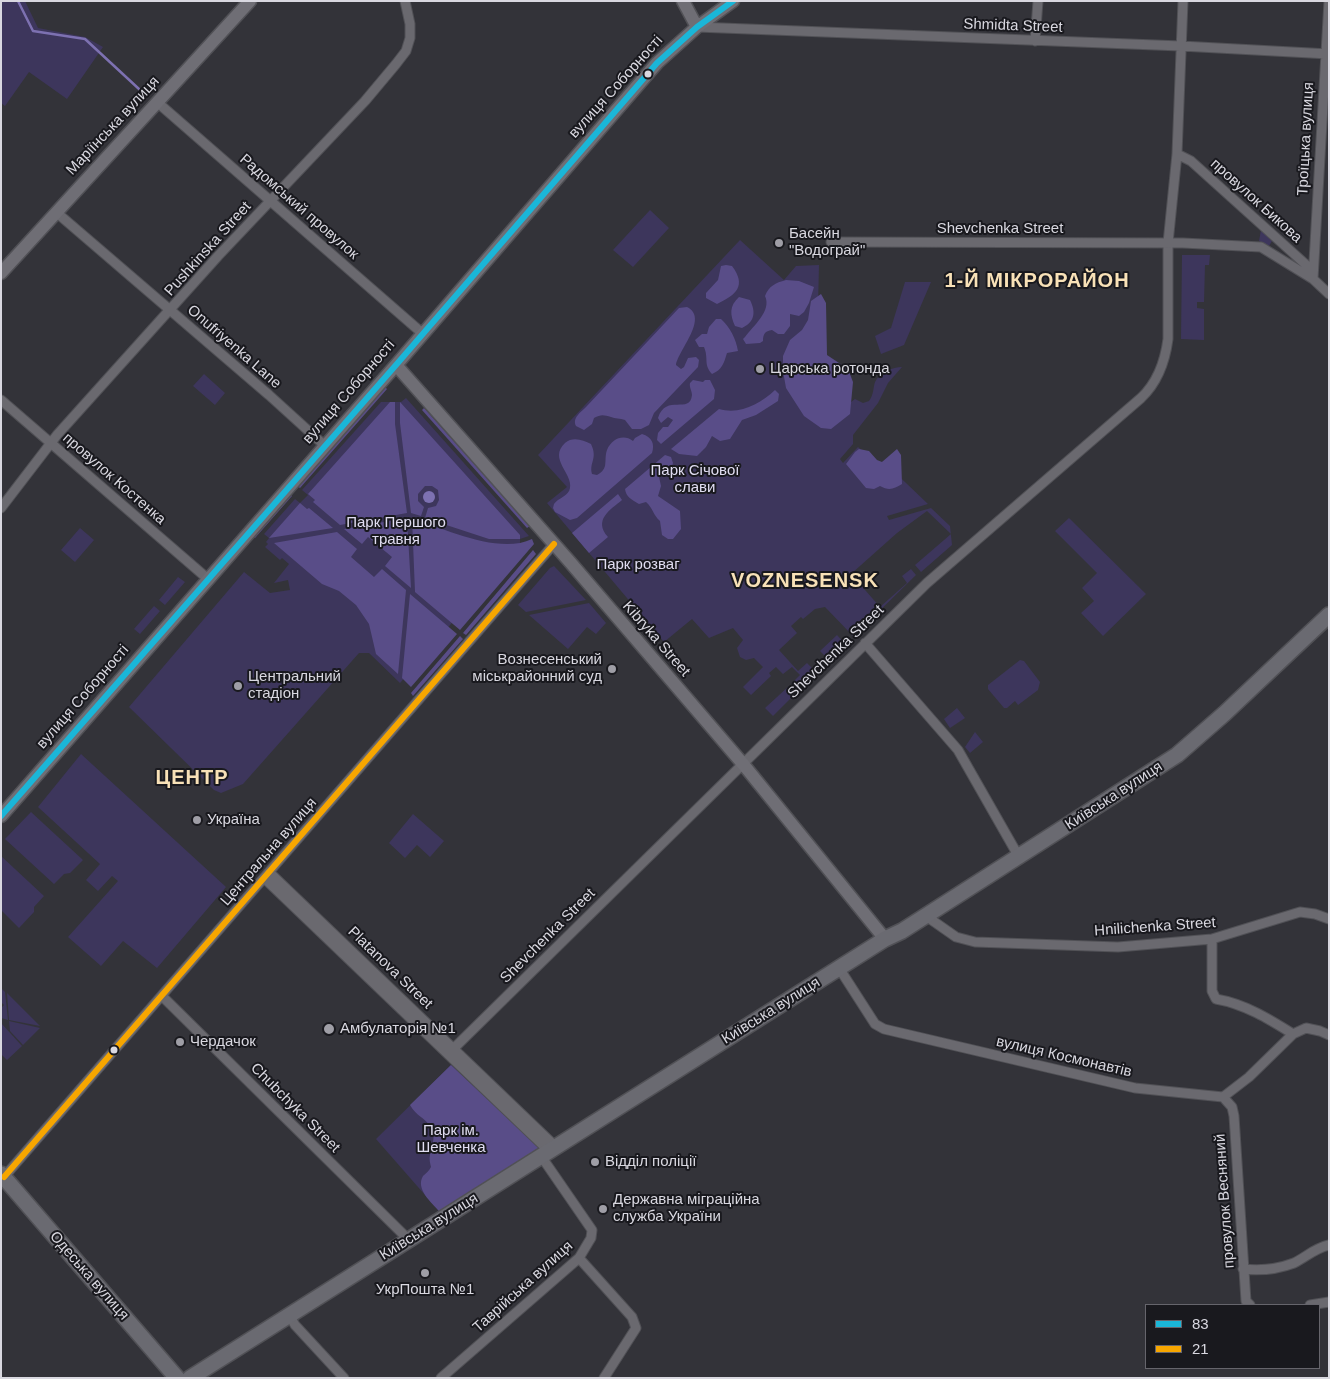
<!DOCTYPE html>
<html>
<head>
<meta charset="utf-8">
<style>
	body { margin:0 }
	#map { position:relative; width:1330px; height:1379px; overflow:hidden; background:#333339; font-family:Arial,sans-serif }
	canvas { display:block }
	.frame { position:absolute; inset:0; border:2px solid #d9d8e0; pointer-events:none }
	.legend { position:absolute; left:1145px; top:1304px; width:175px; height:65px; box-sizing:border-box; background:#19191e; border:1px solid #66656c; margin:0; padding:6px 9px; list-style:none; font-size:15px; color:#d9d8e0 }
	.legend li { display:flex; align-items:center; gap:10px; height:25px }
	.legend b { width:25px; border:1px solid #66656c }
</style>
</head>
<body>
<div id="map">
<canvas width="1330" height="1379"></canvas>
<div class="frame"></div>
<ul class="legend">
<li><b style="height:6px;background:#1ab6d8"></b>83</li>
<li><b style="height:6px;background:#f7a600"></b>21</li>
</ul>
</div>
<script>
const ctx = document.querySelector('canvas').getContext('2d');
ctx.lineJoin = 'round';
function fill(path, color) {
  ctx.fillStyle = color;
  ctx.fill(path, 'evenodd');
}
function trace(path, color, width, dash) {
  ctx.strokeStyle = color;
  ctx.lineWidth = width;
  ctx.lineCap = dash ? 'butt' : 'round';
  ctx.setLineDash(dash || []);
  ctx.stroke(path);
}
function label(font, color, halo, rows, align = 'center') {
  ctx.font = font + ' Arial,sans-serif';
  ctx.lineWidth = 4;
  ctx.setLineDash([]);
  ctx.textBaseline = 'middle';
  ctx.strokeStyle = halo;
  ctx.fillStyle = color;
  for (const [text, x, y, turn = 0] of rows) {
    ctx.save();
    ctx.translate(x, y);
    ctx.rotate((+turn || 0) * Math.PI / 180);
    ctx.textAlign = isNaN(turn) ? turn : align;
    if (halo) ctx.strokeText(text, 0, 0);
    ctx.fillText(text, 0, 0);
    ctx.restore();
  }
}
fill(new Path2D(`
	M1 1H25L38 28 85 37 103 47 67 99 29 72 5 106 1 103Z
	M650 210 669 228 633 267 613 250Z
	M1261 230 1272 241 1269 246 1259 241Z
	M740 240 784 280 796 266 819 265 817 350 846 406 855 399 863 403 869 401C874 394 873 388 875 382 879 373 893 367 902 367L888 383 878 403 853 435V444L840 459 843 463 858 447 878 466 883 461 928 504 887 516 889 520 931 508 950 526 952 545 921 572 915 565 951 534 927 511 897 533 851 574 880 607 907 583 902 576 911 569 916 575 864 626 861 623 854 629 857 632 853 636 825 607 815 609 803 619 801 617 791 626 797 633 779 650 798 671 807 663 814 670 815 675 799 691 792 683 800 675 792 667 783 674 776 667 769 673 771 676 751 695 743 687 763 667 754 658 746 660 740 657 737 648 743 640 733 628 709 638 692 619 664 642 547 503 567 487 538 455Z
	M1182 255H1210L1209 265H1205L1204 302H1197V308L1204 309V340L1181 339Z
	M905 282H931L904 345 881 354 875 336 891 328Z
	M204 374 225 393 215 405 193 386Z
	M406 398 529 536 520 539V544L400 683 369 653H359L243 784 221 793 214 790 129 707 244 572 270 593 290 590 288 580 274 583 289 564 282 558 280 560 265 547 268 544 266 542 269 538 264 534 295 499 300 503 308 495 302 490 381 402H401Z
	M1069 518 1146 594 1103 636 1081 613 1094 601 1082 588 1097 573 1055 531Z
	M80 528 94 540 75 562 61 550Z
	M554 566 586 600 526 612 518 605 550 568Z
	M178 577 185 582 165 605 159 600Z
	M589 603 606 623 596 634 587 627 568 649 529 615Z
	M154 606 160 611 140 634 134 629Z
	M837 635 845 644 829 660 820 651Z
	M1020 660 1024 661 1040 682 1038 690 1018 705 1015 701 1007 708H1004L988 689V685Z
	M789 686 796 693 773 716 765 708Z
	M957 708 965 718 950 728 944 719Z
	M975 732 983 742 970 753 965 747Z
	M81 754 226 887 157 968 123 941 101 966 68 937 118 881 112 876 98 891 86 880 100 864 38 807Z
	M31 812 83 860 70 873 64 874 54 884 5 839Z
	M413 814 444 841 430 857 417 845 405 858 389 843Z
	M1 856 44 896 34 907V912L19 928 1 910Z
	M1 988 5 992 8 1020 1 1018V1008L4 1005 1 1002Z
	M7 993 40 1026 9 1020Z
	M9 1021 40 1028 23 1045 10 1031Z
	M1 1023 22 1046 7 1060 1 1054Z
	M451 1065 539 1148 439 1211 376 1139Z`), '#3d365c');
fill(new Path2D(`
	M726 265 732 266C747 286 736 295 717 304L706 298V293L718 280 721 266Z
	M786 280 799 281 814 287 809 303 804 312 799 316 790 314V326L784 334H778L772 330C765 331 763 334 763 341L760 343 746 344 743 339 745 337C753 326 772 311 765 296 769 286 775 283 786 280Z
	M821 294 826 303 827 355 848 369 853 382 850 414 831 429 821 428 804 416 786 388 783 371V356L790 340 802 330 808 320 811 301Z
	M739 297 750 300C756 312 755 322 742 328L735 326C730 315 729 306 739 297Z
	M687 307C709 318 679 349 676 365L681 369 684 367 688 358 696 357 699 360 698 367 654 413 649 425 641 429H632L625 420C620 418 615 419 611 417 604 415 601 414 594 418L592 424 584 430 576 426C572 418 581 412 586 407L679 308Z
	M716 319H721C730 327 736 339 738 351L727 353C724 363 722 370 712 374 703 364 709 359 704 347H699L695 340 702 334H707L709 327Z
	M693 380 703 382 705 380H710L715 390 714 399 661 444 657 440 658 433 663 427H668L673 420 668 417 661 423 658 418C666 393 690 415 692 395 692 391 689 387 690 383Z
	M385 387 387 389 300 488 297 486Z
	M775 390 779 394 778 401 756 415 742 420 730 439 720 441 712 436 706 447 697 456 679 454 671 449 719 409C740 415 760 404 775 390Z
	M390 402H395V424L407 513 340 525 313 502 315 500 308 494Z
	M400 402 520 535V539H489L425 518 428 508 436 506 439 500 438 490 432 486H425L418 494V501L424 507 421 516 411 513 400 423Z
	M424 408 530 526 527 528 422 410Z
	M642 434C652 437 655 444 652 453L577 518 570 520 555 512 553 508 554 504C558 498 569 496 570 488 573 473 548 459 565 443 573 436 583 440 591 444 598 459 589 462 592 474L597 475C601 473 604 470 605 466 606 461 605 455 607 450 612 438 624 434 633 441L635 438Z
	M859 449 869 451 877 460 882 462 897 449 901 455 902 484C894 489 889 491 880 486L874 489 866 488 846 464 855 452Z
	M665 455 671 457 673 463 672 466 658 472 661 486 658 496 680 511 681 529 673 539H668L662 535 660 521C653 515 653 508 646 502L639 504C632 500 626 497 625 489Z
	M290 494 292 496 255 538 252 536Z
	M618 494 622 500C610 510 593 520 608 537L589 553 572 533Z
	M300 503 307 509 309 508 333 528 269 538Z
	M407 518 411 588 385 566 392 557 368 537 362 544 344 529Z
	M412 518C445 529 499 555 532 539L534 544 460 630 415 592Z
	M337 532 357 549 351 557 374 577 382 569 406 590 398 674 376 654 369 624 356 605 339 591 322 584 274 543Z
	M533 550 536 554 466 635 463 633Z
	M410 594 457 634 411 687 402 678Z
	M460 636 463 639 413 696 411 693Z
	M451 1065 539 1148 439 1211C432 1203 415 1189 423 1176 426 1173 429 1171 431 1167 430 1163 429 1159 430 1155 431 1143 438 1138 429 1125 424 1117 417 1117 410 1105Z`), '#594d88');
fill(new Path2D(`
	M423 497a6 6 0 1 1 12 0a6 6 0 1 1-12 0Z`), '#7d71b1');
trace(new Path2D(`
	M18 1 33 31 85 39 139 89`), '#7d71b1', 2.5);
const minor = new Path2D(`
	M697 27 1181 46 1329 54
	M1035 41 1038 1
	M157 102 422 333
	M1177 154 1191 161 1313 271
	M56 212 269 395 324 445
	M831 242 1183 243 1261 247 1313 279 1329 294
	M1313 279 1329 1
	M1 400 208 579
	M1 508 57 435 218 256 365 101 396 64 406 51 410 38V24L405 1
	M865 643 958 750 1019 857
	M269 872 556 1147
	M264 878 549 1151
	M926 916 956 937 975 942 1118 947 1212 939 1300 912 1315 914 1329 919
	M1212 939V991L1216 999C1245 1004 1269 1019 1293 1034
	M839 968 875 1024 884 1029 1135 1088 1223 1097 1249 1077 1293 1034 1306 1028 1320 1031 1329 1035
	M162 996 409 1240
	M448 1054 927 583 1141 398C1158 382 1165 362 1168 339V243L1177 154 1183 1
	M1223 1097 1232 1107 1234 1116 1246 1301 1250 1305
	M4 1177 554 544
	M579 1258 632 1317 636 1328 604 1378
	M1243 1269C1260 1271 1278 1269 1294 1263 1306 1257 1315 1248 1329 1245
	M1310 1305 1329 1302
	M289 1315 295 1325 344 1378
	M441 1378 579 1258 591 1238 592 1230 541 1156`);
const secondary = new Path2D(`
	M683 1 697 27
	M1 273 250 1
	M396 365 570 562 743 764 885 939
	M1 816 396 365 657 63 697 27 733 1`);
const primary = new Path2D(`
	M1 1174 177 1378
	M190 1378 839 968 885 939 902 931 1177 755 1224 714 1329 615`);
trace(minor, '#515156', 11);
trace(secondary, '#515156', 15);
trace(primary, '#515156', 18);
trace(minor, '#6a696f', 9);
trace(secondary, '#6f6e75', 12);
trace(primary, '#6a6a71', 15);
trace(new Path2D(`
	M1 816 396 365 657 63 697 27 733 1`), '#1ab6d8', 6);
trace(new Path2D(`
	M4 1177 554 544`), '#f7a600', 6);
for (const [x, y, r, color] of [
	[648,74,4.5,"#d9d8e0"],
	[779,243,5,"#9f9ea6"],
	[760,369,5,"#9f9ea6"],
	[612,669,5,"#9f9ea6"],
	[238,686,5,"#9f9ea6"],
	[197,820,5,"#9f9ea6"],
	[329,1029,6,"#9f9ea6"],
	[180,1042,5,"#9f9ea6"],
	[114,1050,4.5,"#d9d8e0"],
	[595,1162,5,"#9f9ea6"],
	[603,1209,5,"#9f9ea6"],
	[425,1273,5,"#9f9ea6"]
]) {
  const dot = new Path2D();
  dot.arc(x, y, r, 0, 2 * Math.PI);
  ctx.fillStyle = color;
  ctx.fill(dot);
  trace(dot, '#19191e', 2);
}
label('15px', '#d9d8e0', '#19191e', [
	["Shmidta Street",1013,26,2],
	["вулиця Соборності",616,87,-48],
	["Маріїнська вулиця",113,126,-47],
	["Троїцька вулиця",1306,139,-87],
	["провулок Бикова",1256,201,42],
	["Радомський провулок",299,207,41],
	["Shevchenka Street",1000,229],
	["Pushkinska Street",208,249,-48],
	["Onufriyenka Lane",234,347,41],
	["вулиця Соборності",349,392,-49],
	["провулок Костенка",114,479,41],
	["Kibryka Street",656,639,49],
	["Shevchenka Street",836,652,-44],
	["вулиця Соборності",83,697,-49],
	["Київська вулиця",1114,796,-33],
	["Центральна вулиця",269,852,-49],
	["Hnilichenka Street",1155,927,-4],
	["Shevchenka Street",548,936,-45],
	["Platanova Street",390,968,44],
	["Київська вулиця",771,1011,-32],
	["вулиця Космонавтів",1064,1057,13],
	["Chubchyka Street",295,1108,45],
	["провулок Весняний",1225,1201,-94],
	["Київська вулиця",429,1227,-32],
	["Одеська вулиця",89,1276,49],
	["Таврійська вулиця",523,1287,-42]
]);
label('15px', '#d9d8e0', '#19191e', [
	["Басейн",789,234],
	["\"Водограй\"",789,251],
	["Царська ротонда",770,369],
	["Вознесенський",602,660,"right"],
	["міськрайонний суд",602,677,"right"],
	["Центральний",248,677],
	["стадіон",248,694],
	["Україна",207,820],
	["Амбулаторія №1",340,1029],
	["Чердачок",190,1042],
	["Відділ поліції",605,1162],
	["Державна міграційна",613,1200],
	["служба України",613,1217],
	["УкрПошта №1",425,1290,"center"]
], 'left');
label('15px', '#e0ddf1', '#19191e', [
	["Парк Січової",695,471],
	["слави",695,488],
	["Парк Першого",396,523],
	["травня",396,540],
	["Парк розваг",638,565],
	["Парк ім.",451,1131],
	["Шевченка",451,1148]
]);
ctx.letterSpacing = '1px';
label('bold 20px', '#f8e1b7', '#19191e', [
	["1-Й МІКРОРАЙОН",1037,281],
	["VOZNESENSK",805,581],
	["ЦЕНТР",192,778]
]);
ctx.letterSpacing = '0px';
</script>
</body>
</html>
